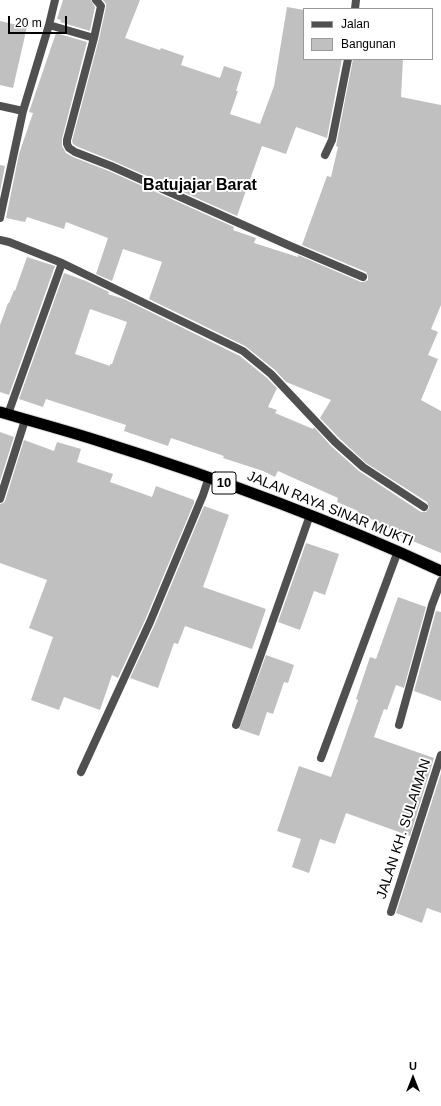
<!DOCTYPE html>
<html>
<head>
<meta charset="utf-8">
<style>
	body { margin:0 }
	#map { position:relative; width:441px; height:1106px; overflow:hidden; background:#fff; font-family:Helvetica,sans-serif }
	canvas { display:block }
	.legend { position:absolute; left:303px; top:8px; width:130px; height:52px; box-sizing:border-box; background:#fff; border:1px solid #999; margin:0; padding:5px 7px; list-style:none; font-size:12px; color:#000 }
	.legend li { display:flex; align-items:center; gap:8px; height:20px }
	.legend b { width:20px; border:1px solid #999 }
	.north { position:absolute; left:393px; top:1058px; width:40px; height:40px; -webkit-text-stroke:3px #fff; paint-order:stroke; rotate:0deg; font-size:11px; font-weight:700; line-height:16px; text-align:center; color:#000 }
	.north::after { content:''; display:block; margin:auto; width:14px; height:18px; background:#000; clip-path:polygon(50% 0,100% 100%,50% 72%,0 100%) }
	.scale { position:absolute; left:8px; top:16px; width:59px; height:18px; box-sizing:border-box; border:2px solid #000; border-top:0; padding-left:5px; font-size:12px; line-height:14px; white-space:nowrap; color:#000; -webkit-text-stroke:3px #fff; paint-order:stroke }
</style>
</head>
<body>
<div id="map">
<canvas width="441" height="1106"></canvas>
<ul class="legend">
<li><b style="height:5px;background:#505050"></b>Jalan</li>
<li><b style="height:11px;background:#c0c0c0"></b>Bangunan</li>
</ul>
<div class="north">U</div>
<div class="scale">20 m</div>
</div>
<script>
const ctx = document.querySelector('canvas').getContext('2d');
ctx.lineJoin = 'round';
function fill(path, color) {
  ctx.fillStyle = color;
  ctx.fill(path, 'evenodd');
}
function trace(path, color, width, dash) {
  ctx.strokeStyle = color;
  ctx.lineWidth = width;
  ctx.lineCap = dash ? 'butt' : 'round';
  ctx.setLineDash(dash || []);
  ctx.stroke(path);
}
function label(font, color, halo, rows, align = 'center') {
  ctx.font = font + ' Helvetica,sans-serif';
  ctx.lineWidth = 4;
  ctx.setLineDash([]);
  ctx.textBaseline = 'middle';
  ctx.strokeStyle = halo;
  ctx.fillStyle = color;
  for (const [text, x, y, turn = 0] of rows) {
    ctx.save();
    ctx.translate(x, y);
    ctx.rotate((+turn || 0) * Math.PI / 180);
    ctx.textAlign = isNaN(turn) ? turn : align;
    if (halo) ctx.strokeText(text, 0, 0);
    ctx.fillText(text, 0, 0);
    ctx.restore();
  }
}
fill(new Path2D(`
	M63 0H91L95 7 90 31 60 22 61 20 57 19Z
	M103 0H140L125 38 160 50 161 48 184 56 181 65 220 78 224 66 242 72 236 91H238L230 114 260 124 274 86 287 7 304 10V59H342L327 138 296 127 286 154 262 146 237 216 113 161 78 147 73 144 72 141 99 39 106 7V4Z
	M0 21 27 27 13 88 0 85Z
	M56 33 87 42 62 139V146L66 153 73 157 109 171 234 227 233 230 256 238 254 243 298 257V255L361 282H364L368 280V276L366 272 302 245 327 176 331 177 338 147 336 146 353 59H403L401 97 441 105V305L431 329 438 332 428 355 438 359 421 400 441 411V553L403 537 391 530V529L357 512 358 511 337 502 338 498 278 471 275 477 263 471 223 458 224 456 171 438 168 446 124 431 126 425 46 399 43 407 19 399 64 273 86 281 109 292 108 294 124 299 240 356 267 378 277 388 268 407 277 410 275 413 313 429 314 427 331 446 359 471 421 512H426L429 508 427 502 366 463 339 438 320 418 331 400 286 382 275 370 245 346 149 299 162 262 123 249 112 281 96 274 108 238 66 222 64 229 27 217 25 222 6 218 19 154 33 113 29 112ZM90 309 127 322 112 364H110V366L75 354Z
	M0 165 5 166 0 192Z
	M27 257 55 266 9 395 0 392V325L8 303H9L14 290 15 291Z
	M0 432 14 437 0 481Z
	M24 440 54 451 57 442 81 449 77 462 113 474 110 482 152 497 156 486 194 500V503L145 620 118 678 112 675 100 710 64 697 59 710 31 700 53 637 29 628 47 580 0 563V504L3 503 5 501Z
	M204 506 229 515 203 587 266 609 252 649 185 626 178 644 174 643 158 688 130 678 155 624Z
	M306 543 339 554 325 595 314 591 300 630 278 622Z
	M398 597 426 607 404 688 396 685 387 710 384 709 374 737 434 758 410 836 346 813 335 844 320 839 309 873 292 867 301 839 277 831 299 766 331 777 358 700 356 699 370 657 376 659Z
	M436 611 441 612V701L414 691Z
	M266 655 294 665 288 683 284 682 273 714 267 712 259 736 239 729Z
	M441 773V913L427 908 422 923 396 913Z`), '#c0c0c0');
const trunk = new Path2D(`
	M0 412C34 422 68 431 102 442 217 478 331 520 441 571`);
trace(trunk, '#dbdbdb', 13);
trace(new Path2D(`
	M0 499 25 420`), '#505050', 8);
trace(new Path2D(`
	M96 0 101 6 94 38 67 140V144L69 148 75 152 111 166 288 245 363 277
	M355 9 356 0
	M49 25 94 38
	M0 106 23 111
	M325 155 332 140 348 59
	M0 218 23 111 49 25 55 0
	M0 240 9 242 62 263 243 351 271 374 335 442 363 467 424 507
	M8 414 62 263
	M236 725 310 515
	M399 725 432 605 441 581
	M321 758 398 551
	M81 772 150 622 203 495 209 477
	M391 912 441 755`), '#505050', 8);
trace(trunk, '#000', 11);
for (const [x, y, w] of [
	[224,483,24]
]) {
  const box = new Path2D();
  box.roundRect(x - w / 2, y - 11, w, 22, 3);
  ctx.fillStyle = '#fff';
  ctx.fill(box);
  trace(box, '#000', 1);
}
label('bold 13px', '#000', null, [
	["10",224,483]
]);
label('14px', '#000', '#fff', [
	["JALAN RAYA SINAR MUKTI",330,509,22],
	["JALAN KH. SULAIMAN",404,829,-72]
]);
label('bold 16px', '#000', '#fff', [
	["Batujajar Barat",200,186]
]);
</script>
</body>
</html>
